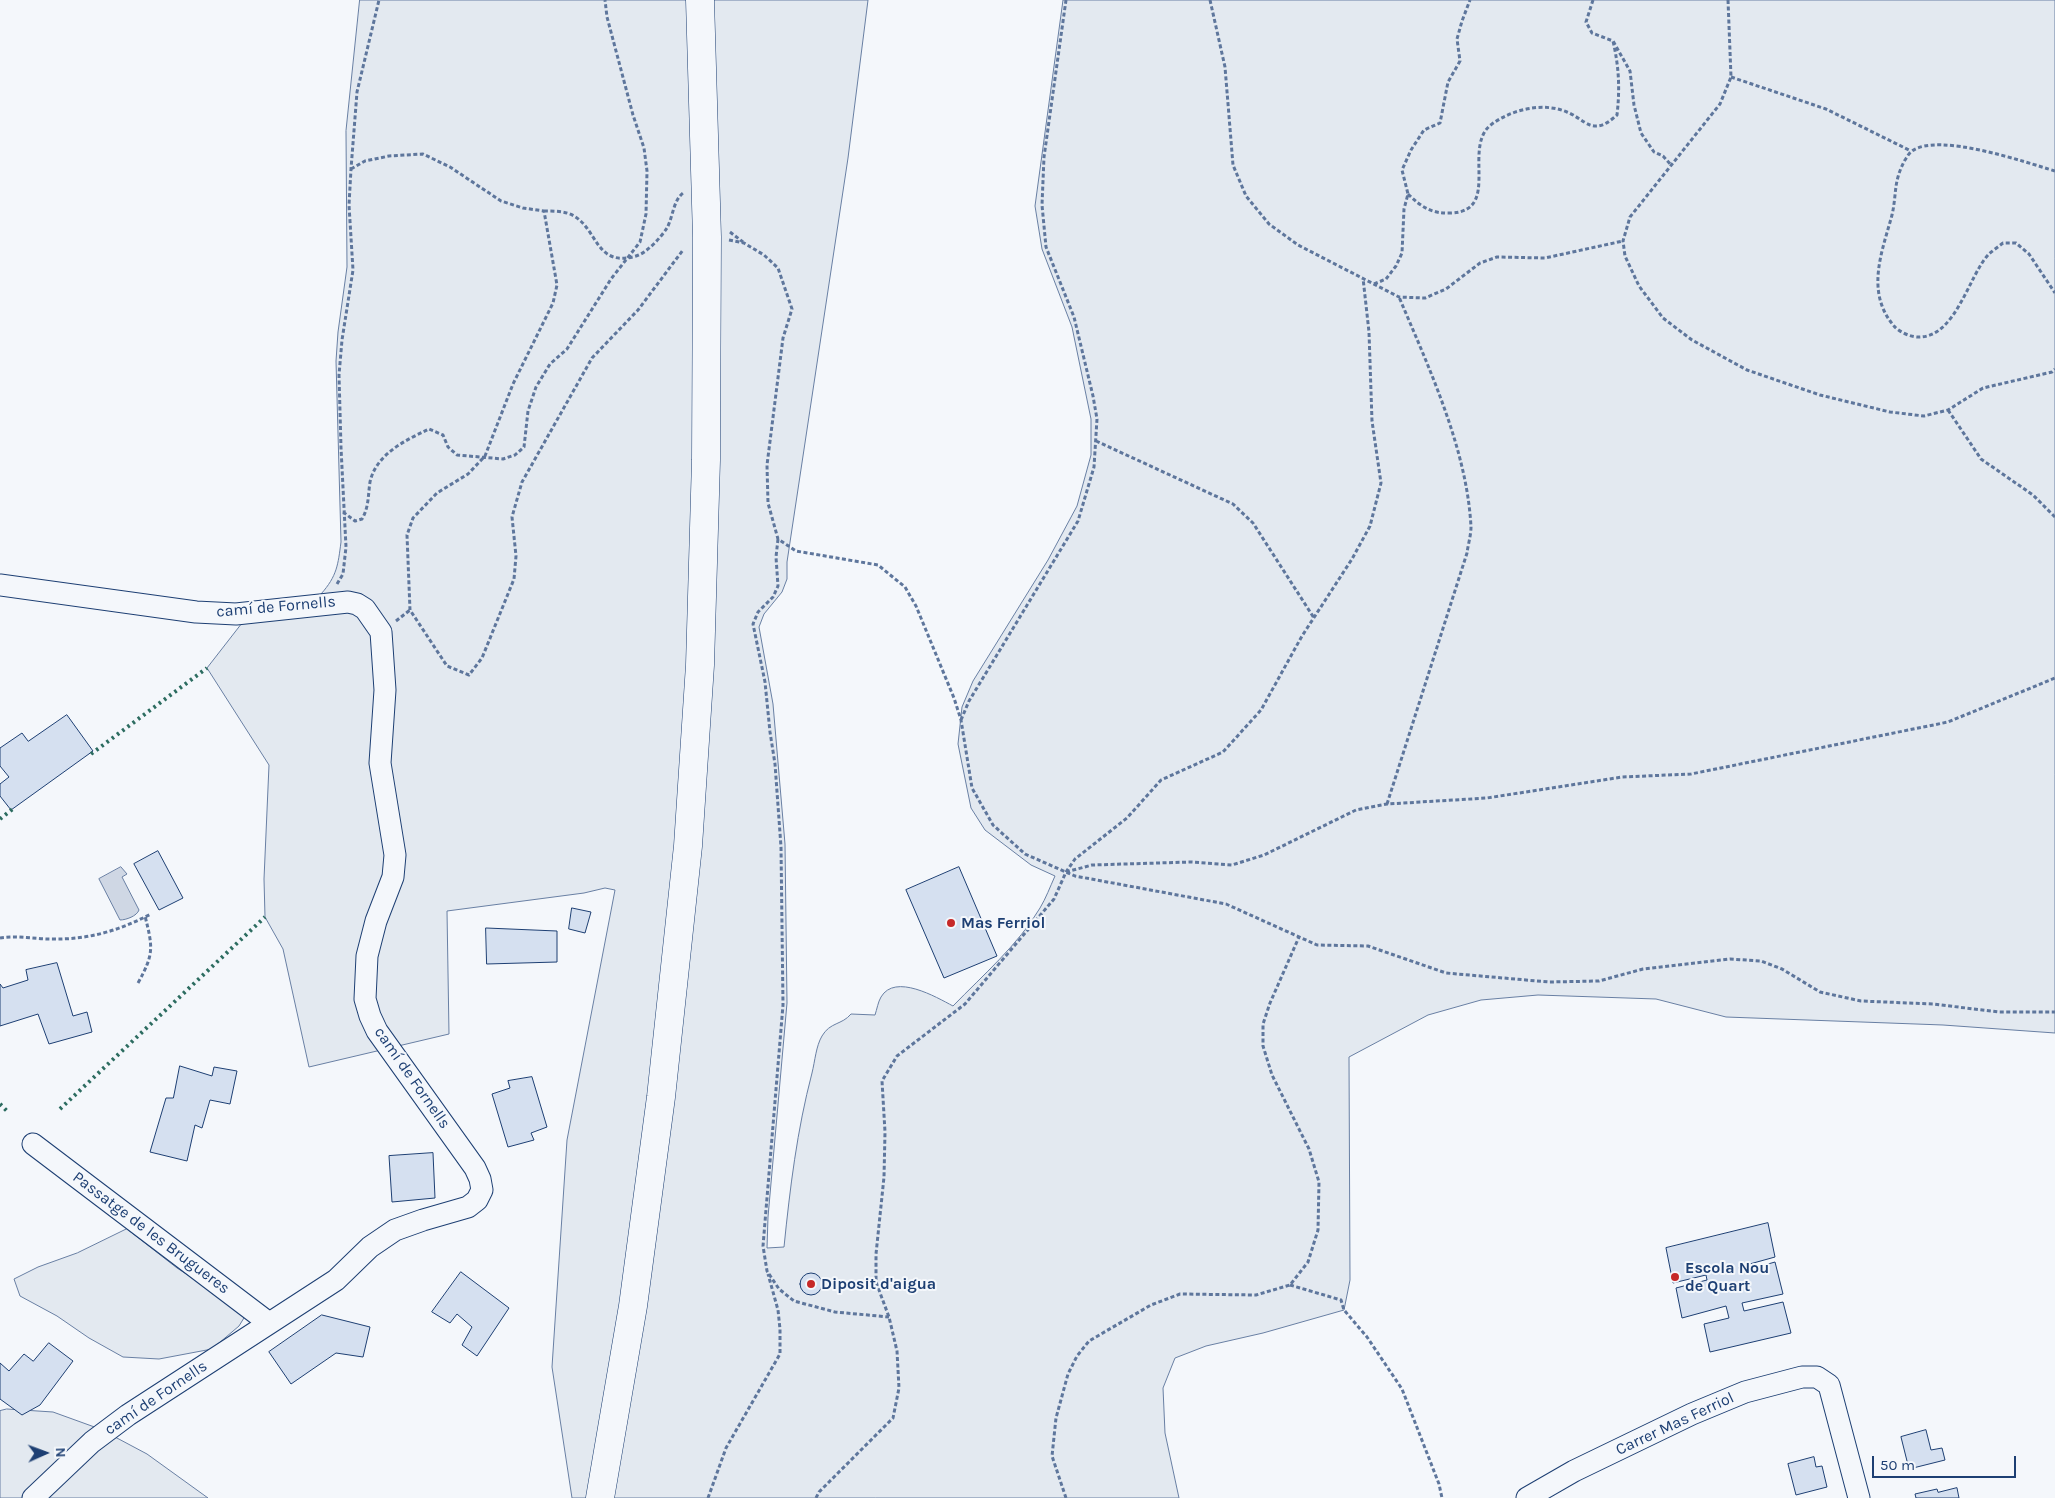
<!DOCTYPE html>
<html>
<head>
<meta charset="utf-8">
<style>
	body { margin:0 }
	#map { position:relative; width:2055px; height:1498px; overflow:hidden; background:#f4f7fb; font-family:Karla,sans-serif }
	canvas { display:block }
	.north { position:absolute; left:20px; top:1428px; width:50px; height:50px; -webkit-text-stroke:4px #f4f7fb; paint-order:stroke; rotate:88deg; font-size:14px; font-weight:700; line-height:20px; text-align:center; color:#1d3f73 }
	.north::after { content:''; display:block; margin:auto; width:18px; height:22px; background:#1d3f73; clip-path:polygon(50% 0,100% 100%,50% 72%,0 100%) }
	.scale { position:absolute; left:1872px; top:1456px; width:144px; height:22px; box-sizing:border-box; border:2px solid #1d3f73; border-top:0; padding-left:6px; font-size:15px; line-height:18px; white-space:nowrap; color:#1d3f73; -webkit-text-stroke:4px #f4f7fb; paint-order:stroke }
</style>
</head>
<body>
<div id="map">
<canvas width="2055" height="1498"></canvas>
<div class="north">N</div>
<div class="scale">50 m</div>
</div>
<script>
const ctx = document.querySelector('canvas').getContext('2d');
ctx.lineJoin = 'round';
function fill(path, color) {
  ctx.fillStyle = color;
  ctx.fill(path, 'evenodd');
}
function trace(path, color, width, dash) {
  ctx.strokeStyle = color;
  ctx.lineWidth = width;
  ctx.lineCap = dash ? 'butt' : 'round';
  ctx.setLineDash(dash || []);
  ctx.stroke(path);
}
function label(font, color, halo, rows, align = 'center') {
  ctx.font = font + ' Karla,sans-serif';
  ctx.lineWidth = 4;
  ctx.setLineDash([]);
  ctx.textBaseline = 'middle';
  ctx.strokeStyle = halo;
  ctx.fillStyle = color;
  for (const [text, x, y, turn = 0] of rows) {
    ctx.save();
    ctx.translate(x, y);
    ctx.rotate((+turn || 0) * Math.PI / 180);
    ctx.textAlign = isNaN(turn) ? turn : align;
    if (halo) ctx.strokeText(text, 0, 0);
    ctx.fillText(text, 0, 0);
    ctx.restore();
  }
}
const green = new Path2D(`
	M360 0H868L848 158 787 562V579L782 592 764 614 759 627 773 704 785 844 787 1003 768 1217 767 1248 784 1247C790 1188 797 1130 812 1073 815 1061 816 1046 822 1036 830 1022 842 1025 851 1014L875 1015C877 1009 878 1002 881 997 895 973 936 997 953 1006 983 975 1018 945 1040 908 1046 898 1050 887 1055 876L1031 865 985 830 971 808 958 744 962 707 973 681 1048 560 1077 506 1091 455V419L1072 327 1042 249 1035 206 1063 0H2055V1033L1943 1025 1726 1017 1656 999 1538 995 1481 1000 1428 1015 1349 1057 1350 1280 1344 1310 1263 1333 1206 1346 1175 1358 1163 1388 1165 1433 1179 1498H572L552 1367 567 1140 615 890 605 888 584 893 447 911 449 1034 309 1067 283 949 265 917 264 879 269 765 207 668 242 623 324 614 321 594C337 576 338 565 341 542L336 361 338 332 347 267 346 131Z
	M127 1229 177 1268 247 1313 239 1326 212 1349 159 1359 123 1357 89 1338 57 1316 20 1296 14 1279 38 1267 77 1253Z
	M7 1409 53 1412 100 1429 147 1454 208 1498H0V1411Z`);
fill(green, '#e3e9f0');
trace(green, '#687fa3', 1);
const water = new Path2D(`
	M121 867 127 874 122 877 139 910C137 916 126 920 120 920L99 879Z`);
fill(water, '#cfd7e4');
trace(water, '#687fa3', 1);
const building = new Path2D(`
	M67 715 93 751 11 810 0 796V784L9 777 0 766V748L22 733 28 741Z
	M158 851 183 898 159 910 134 864Z
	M959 867 997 956 944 978 906 890Z
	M572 908 591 912 585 933 569 929Z
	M486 928 557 931V962L487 964Z
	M57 963 73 1016 87 1012 92 1032 49 1044 38 1014 0 1026V984L3 988 28 980 26 970Z
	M180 1066 212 1076 214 1067 237 1071 230 1104 210 1100 202 1128 195 1125 187 1161 150 1152 166 1098H173Z
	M532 1077 547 1127 531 1133 534 1140 508 1147 492 1094 510 1088 508 1081Z
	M433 1153 435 1198 392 1202 389 1156Z
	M1768 1223 1775 1257 1739 1267 1740 1272 1775 1262 1783 1294 1742 1303 1744 1311 1783 1302 1791 1333 1710 1352 1704 1324 1729 1318 1726 1306 1682 1318 1676 1288 1707 1280 1706 1275 1673 1283 1666 1248Z
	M461 1272 509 1308 477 1356 462 1345 472 1327 457 1314 450 1323 432 1312Z
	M800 1284a11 11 0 1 1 22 0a11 11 0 1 1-22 0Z
	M322 1315 370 1327 363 1357 336 1353 291 1384 269 1352Z
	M49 1343 73 1361 40 1405 22 1415 0 1399V1363L9 1371 24 1354 33 1361Z
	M1926 1430 1931 1450 1942 1448 1945 1460 1909 1469 1901 1437Z
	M1814 1457 1816 1467 1822 1466 1827 1487 1796 1495 1788 1464Z
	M1957 1488 1959 1498H1916L1915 1494 1937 1489 1938 1492Z`);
fill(building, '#d5e0f0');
trace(building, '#1d3f73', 1);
const minor = new Path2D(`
	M0 585 196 612 236 614 348 602 357 604 365 609 381 632 385 690 380 763 395 855 393 877 376 921 367 956 365 999 370 1016 377 1031 475 1168 480 1179 482 1190 477 1200 468 1207 423 1220 395 1230 370 1247 336 1280 128 1415 92 1442 33 1498
	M33 1144 269 1323
	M1527 1498 1574 1471 1692 1414 1745 1392 1802 1377H1817L1829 1385 1859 1498`);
const major = new Path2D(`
	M600 1498 633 1306 661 1097 688 846 700 665 706 460 707 237 700 0`);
trace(minor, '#1d3f73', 23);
trace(major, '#1d3f73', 29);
trace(new Path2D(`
	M1210 0 1225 67 1233 165 1246 196 1269 224 1298 245 1399 297 1425 298 1446 289 1480 263 1497 257 1545 258 1623 241
	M1593 0 1586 22 1592 33 1613 41 1630 71 1634 105 1641 133 1654 152 1663 156 1671 165
	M1728 0 1731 77 1720 104 1630 217 1623 241 1625 256 1639 286 1663 318 1692 340 1747 370 1820 395 1890 412 1924 416 1948 410 1983 388 2052 372 2055 369
	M1731 77 1826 109 1911 151
	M351 169 365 161 389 156 423 154 450 167 501 201 523 208 544 211 557 285 553 303 513 384 485 456 468 474 437 493 413 518 407 535 410 610 447 666 469 675 482 658 514 579 516 556 512 517 522 482 592 358 638 310 683 250
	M2055 171C2025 162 1938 132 1912 151 1909 153 1907 157 1905 160 1893 182 1897 193 1892 215 1882 252 1865 292 1894 326 1899 332 1912 338 1921 337 1956 335 1969 276 1988 255 1992 251 1998 247 2003 243H2016L2029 254 2055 293
	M1408 194C1421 207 1432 214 1451 213 1502 211 1461 146 1492 124 1513 109 1543 102 1567 112 1575 115 1584 123 1590 125 1601 129 1610 121 1617 115 1620 89 1619 67 1613 41
	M544 211C554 211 566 211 574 216 598 230 596 268 636 256 647 253 661 237 667 228 673 217 673 201 683 193
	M730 232 743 242
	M729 240 744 243 764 255 778 268 792 309 783 338 767 465 768 503 778 539 796 551 878 565 905 587 916 606 954 698 961 720 972 788 993 825 1025 854 1075 876 1226 904 1317 945 1368 946 1446 973 1549 982 1599 981 1643 969 1730 959 1761 961 1782 969 1820 992 1861 1001 1933 1004 1999 1012H2055
	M1374 284 1386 279 1396 266 1402 253 1404 209 1408 194 1402 170 1411 150 1424 130 1440 123 1448 82 1460 61 1457 39 1462 21 1470 0
	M1948 410 1981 459 2033 495 2055 517
	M1096 441 1233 504 1253 523 1314 618
	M343 512 355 521 362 519C369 507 368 495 370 482 376 454 406 440 429 429L443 435 448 447 457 455 503 459 515 455 524 447 528 411 536 387 550 364 567 349 611 279 640 242 646 214 647 171 644 148 633 115 607 17 605 0
	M778 539 776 557 778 586 773 597 758 612 753 624 765 682 770 732 775 764 781 847 783 1005 763 1246 767 1271 779 1289 794 1301 835 1312 889 1317
	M337 584 343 574 346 547 341 448 339 375 342 340 353 270 349 205 351 169 357 92 379 0
	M396 621 410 610
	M961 720 969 701 1078 521 1094 467 1097 419 1093 396 1074 317 1046 247 1042 205 1044 157 1066 0
	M1387 804 1467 553C1468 545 1471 535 1471 527 1467 449 1429 368 1399 297
	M1066 872 1092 865 1191 862 1232 865 1264 855 1356 810 1387 804 1487 798 1622 777 1691 774 1948 722 2055 678
	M0 938C16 935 34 939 50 939 88 940 118 931 151 914
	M138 983C154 954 153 948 145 916
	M1290 1285 1341 1300 1344 1310 1367 1337 1402 1389 1439 1484 1442 1498
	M708 1498 726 1448 780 1354V1329L778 1310 768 1274
	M816 1498 819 1492 893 1418 899 1388 897 1351 889 1317 876 1282V1254L884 1177 885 1132 882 1081 897 1056 965 1004 1054 899 1066 872 1075 859 1127 818 1161 780 1223 752 1261 710 1302 636 1352 559 1370 526 1381 483 1372 421 1369 332 1363 278
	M1066 1498 1052 1456 1056 1418 1068 1374 1077 1356 1089 1341 1151 1305 1180 1294 1256 1295 1290 1285 1308 1262 1318 1230 1319 1182 1309 1149 1272 1075 1263 1046V1024L1270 1003 1299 937`), '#5e769c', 3, [4, 2.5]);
trace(minor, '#f4f7fb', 21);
trace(major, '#f4f7fb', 28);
trace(new Path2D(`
	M91 754 207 668
	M0 819 14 808
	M0 1104 9 1113
	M60 1109 265 917`), '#2c6c60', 4, [2.5, 4]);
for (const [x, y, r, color] of [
	[951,923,5,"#c62828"],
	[1675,1277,5,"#c62828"],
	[811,1284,5,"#c62828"]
]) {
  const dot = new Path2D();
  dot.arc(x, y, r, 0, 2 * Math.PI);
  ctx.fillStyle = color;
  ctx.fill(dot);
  trace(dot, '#f4f7fb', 2);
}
label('16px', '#1d3f73', '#f4f7fb', [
	["camí de Fornells",276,607,-5],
	["camí de Fornells",412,1078,55],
	["Passatge de les Brugueres",151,1233,37],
	["camí de Fornells",156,1398,-34],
	["Carrer Mas Ferriol",1675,1424,-25]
]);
label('bold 16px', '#1d3f73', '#f4f7fb', [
	["Mas Ferriol",961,923],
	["Escola Nou",1685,1268],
	["de Quart",1685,1286],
	["Diposit d'aigua",821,1284]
], 'left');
</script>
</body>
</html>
